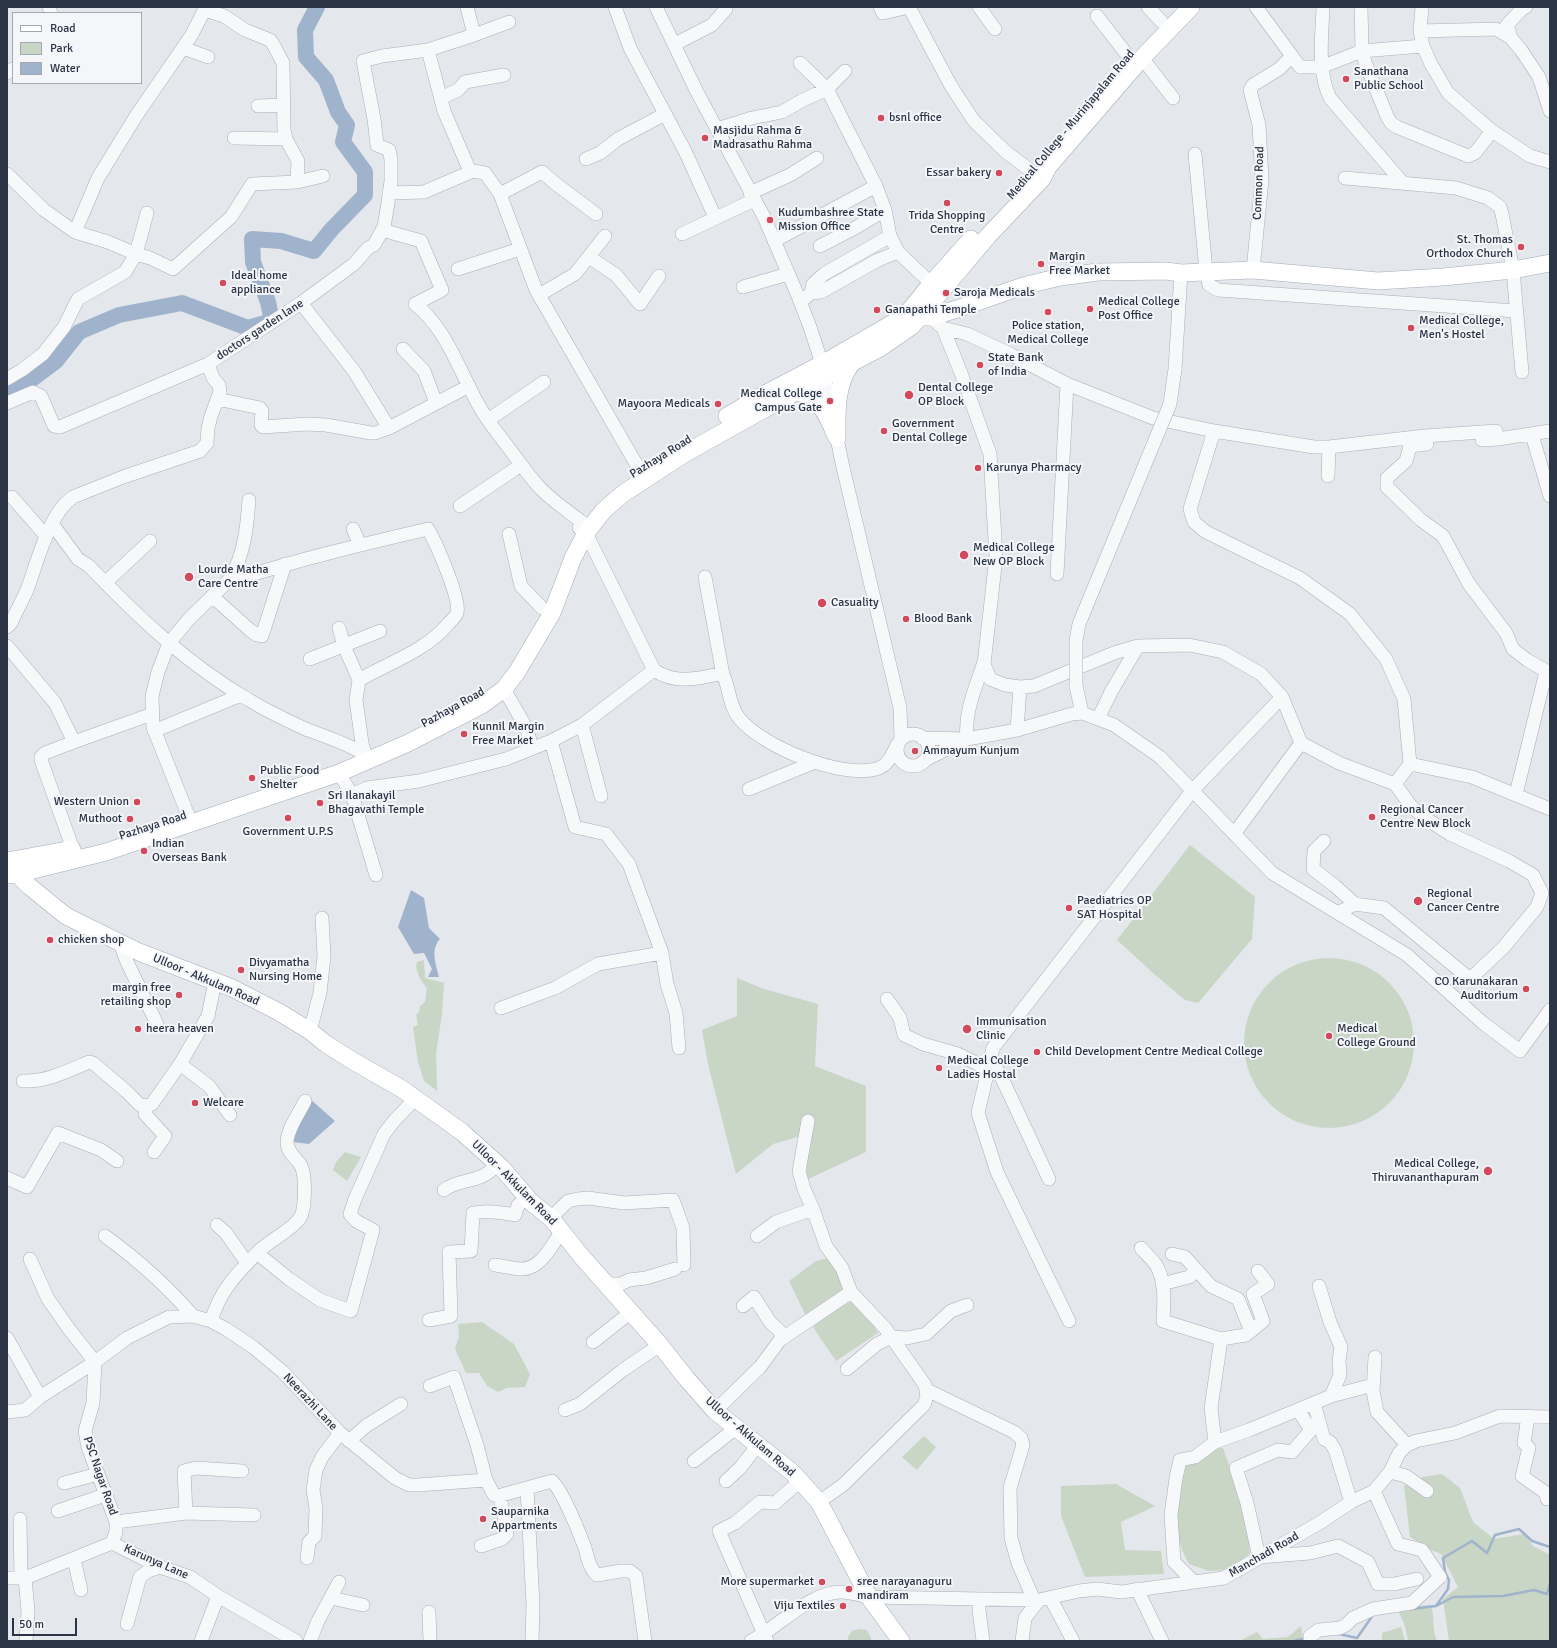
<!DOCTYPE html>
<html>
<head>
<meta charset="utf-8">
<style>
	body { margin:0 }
	#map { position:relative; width:1557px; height:1648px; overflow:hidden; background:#e4e7ec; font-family:Signika,sans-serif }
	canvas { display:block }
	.frame { position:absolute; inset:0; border:8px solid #2b3445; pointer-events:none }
	.legend { position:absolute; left:12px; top:12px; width:130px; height:72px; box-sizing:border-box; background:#f4f6f9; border:1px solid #a4a8b1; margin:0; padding:5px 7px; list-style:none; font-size:12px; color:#2b3445 }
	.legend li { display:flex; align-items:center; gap:8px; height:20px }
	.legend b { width:20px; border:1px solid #a4a8b1 }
	.scale { position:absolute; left:12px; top:1618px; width:65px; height:18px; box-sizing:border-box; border:2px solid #2b3445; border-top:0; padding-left:5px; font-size:12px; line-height:14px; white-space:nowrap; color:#2b3445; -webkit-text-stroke:3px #f4f6f9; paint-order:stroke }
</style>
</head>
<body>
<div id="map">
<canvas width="1557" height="1648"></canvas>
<div class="frame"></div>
<ul class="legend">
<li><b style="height:5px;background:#fff"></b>Road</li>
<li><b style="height:11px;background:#c9d6c5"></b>Park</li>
<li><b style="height:11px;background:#9fb4cc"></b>Water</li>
</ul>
<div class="scale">50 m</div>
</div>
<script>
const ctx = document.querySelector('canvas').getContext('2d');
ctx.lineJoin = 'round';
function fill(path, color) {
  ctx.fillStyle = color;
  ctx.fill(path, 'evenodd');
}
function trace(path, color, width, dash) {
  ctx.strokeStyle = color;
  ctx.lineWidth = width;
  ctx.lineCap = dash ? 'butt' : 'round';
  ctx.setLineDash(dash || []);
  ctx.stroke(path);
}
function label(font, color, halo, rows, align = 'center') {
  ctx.font = font + ' Signika,sans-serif';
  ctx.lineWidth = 4;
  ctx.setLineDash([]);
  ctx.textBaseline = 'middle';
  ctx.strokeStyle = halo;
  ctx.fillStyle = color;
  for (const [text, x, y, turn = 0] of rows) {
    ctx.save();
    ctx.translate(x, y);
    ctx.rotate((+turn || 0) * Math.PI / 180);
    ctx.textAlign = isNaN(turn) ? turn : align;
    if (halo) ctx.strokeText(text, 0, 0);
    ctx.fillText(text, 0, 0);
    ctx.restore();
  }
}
fill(new Path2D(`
	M1190 845 1255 897 1252 939 1198 1003 1185 1000 1153 973 1117 940Z
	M1244 1043a85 85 0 1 1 170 0a85 85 0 1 1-170 0Z
	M424 960 425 978 444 983 442 1014 436 1054 437 1091 424 1081 418 1062 413 1027 418 1025 416 1015 419 1012 420 1006 425 1002 427 988C422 982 414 970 417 962Z
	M737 978 764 989 818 1004 815 1066 866 1086V1152L806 1180 808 1134 773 1144 736 1174 708 1064 702 1030 737 1016Z
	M345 1152 361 1157 347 1181 333 1170 336 1162Z
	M828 1258 849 1290 806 1316 789 1281 816 1261Z
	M854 1300 870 1319 878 1333 836 1361 813 1327 835 1309Z
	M482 1322 514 1344 530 1374 525 1387 507 1388 498 1392 487 1386 479 1373H466L455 1349 459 1336 458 1324Z
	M924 1436 936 1447 917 1470 902 1457Z
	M1213 1448H1223C1235 1482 1248 1518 1250 1554L1226 1570 1209 1571 1189 1564C1186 1558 1183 1553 1181 1547 1174 1525 1180 1489 1183 1466Z
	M1442 1474 1460 1488 1473 1522 1494 1539 1524 1534 1533 1546 1550 1555V1641H1449L1443 1599 1458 1587 1441 1554 1431 1550 1410 1537 1404 1486 1423 1477Z
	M1116 1484 1155 1506 1121 1522 1125 1550 1161 1551 1164 1574 1085 1577 1061 1516V1486Z
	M1431 1605C1435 1617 1432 1630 1437 1641H1408L1405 1626 1398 1610 1416 1606Z
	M1301 1626 1303 1641H1240L1257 1632 1263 1639 1288 1637Z
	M1401 1627 1405 1641H1382V1633Z
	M859 1629 867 1630 871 1638V1641H848V1637L852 1631Z`), '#c9d6c5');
fill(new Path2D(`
	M411 890 424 898 429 928 440 939C430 950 436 964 439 977H428L432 969 424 953 414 954 398 927Z
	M309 1098 335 1121 309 1144 293 1142V1124Z`), '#9fb4cc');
trace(new Path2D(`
	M1438 1605 1453 1597 1503 1596 1534 1590 1547 1594 1550 1583
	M1412 1609 1436 1606 1448 1589 1449 1580 1445 1572 1443 1558 1472 1541 1487 1553 1495 1535 1519 1529 1532 1541 1550 1547
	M1339 1634 1357 1638 1373 1615
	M1294 1641 1302 1639`), '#9fb4cc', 2.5);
trace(new Path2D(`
	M7 388 32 379 56 361 79 332 119 315 182 303 248 328 272 321 268 302 253 262 252 239 281 241 314 251 331 230 365 195V172L343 142 347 125 338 112 326 80 306 57 305 30 317 7`), '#9fb4cc', 16);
const minor = new Path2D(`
	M49 7 51 13
	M467 7 474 35 428 50 444 111 469 169 473 171 485 173 500 194 536 290 639 469
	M615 7 630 48 685 151 715 217
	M656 7 697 92 764 217 798 296 810 327 822 364 842 463 900 708 901 739
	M880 7 883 13 909 7
	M909 7 951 86 974 121 1006 152 1042 179
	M979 7 995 29
	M1148 7 1161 21
	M1256 7 1292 56
	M1323 7C1322 38 1317 70 1330 98L1402 182
	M1361 7 1362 51 1365 62 1387 116 1391 123 1397 127 1468 156 1475 153 1492 131 1530 156 1550 162
	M1422 7 1420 31 1423 46 1431 64 1448 93 1492 131
	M205 10 224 16 245 30 270 40 273 44 283 63 284 130 286 139 298 161 297 182 323 176
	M1097 16 1128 56
	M1420 31 1496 29 1511 38 1521 50 1539 77 1550 111
	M474 35 509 22
	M1511 38 1507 25 1522 9 1526 7
	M675 44 712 25 726 9
	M183 48 208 57
	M1142 58 1173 98
	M800 63 827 89 876 186
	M7 73 13 69
	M441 98 458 90 465 82 504 75
	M258 106 284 105
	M717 129 752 118 782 112 803 100 827 89 845 71
	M234 138 286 139
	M1195 154 1206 271 1209 285 1218 290 1516 311
	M586 159 600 153 618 139 665 114
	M7 174 44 210 75 232 98 178 136 116 191 36 206 7
	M1345 178 1456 188 1488 198 1500 207 1502 214 1513 270 1522 372
	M389 193 424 192 473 171
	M750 193 790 175 817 158
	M500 194 542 172 556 184 596 214
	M382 230 421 241 442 290 415 304C446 328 459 370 478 404 487 421 500 436 511 451 521 464 530 478 542 490 554 502 569 512 582 522
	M75 232 108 242 136 254 150 258 173 269 231 217 252 184 297 182
	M682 234 754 200
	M774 241 876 186 885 210 890 236 898 252 937 289
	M820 246 855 228 885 210
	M589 257 616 275 640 304 659 276
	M458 269 520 249
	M1253 270 1262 180 1259 125 1250 90 1253 85 1279 69 1292 56 1300 67H1321L1362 51 1423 46
	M743 287 788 274
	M811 293 821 292 878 260 898 252
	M539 295 575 274 605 236
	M800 302 811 293 813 284 824 274 890 236
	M301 303 354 371 389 428
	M930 317 943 328 961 373 990 454 996 557 984 664 990 679 1005 685 1020 687 1034 686 1114 653 1138 646 1189 645 1223 652 1261 674 1282 697 1301 743 1339 763 1395 784 1411 806 1425 818 1450 834 1509 861 1533 875 1542 893 1537 907 1503 948 1470 979 1384 908 1355 904 1338 913
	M943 328 967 334 1010 354 1067 384 1153 418 1214 431 1314 447H1329L1425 436 1496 431
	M403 349 424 371 436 403
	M1175 369 1181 273
	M7 379 22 370 43 354 64 327 78 299 125 272 136 254 147 213
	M217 399 260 408 262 411 261 425 263 427 307 424 326 425 371 433H375L389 428 469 386
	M7 403 33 392 41 396 54 426 60 427 208 364
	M488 420 544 382
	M1214 431 1190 509 1194 522 1206 532 1300 578 1350 614 1386 659 1404 699 1410 764 1395 784
	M1532 435 1550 496
	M1482 440 1498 439 1550 431
	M1427 444 1410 446 1406 461 1387 478V487L1421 520 1443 536 1469 584 1506 633 1513 649 1527 660 1550 673
	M1328 476 1329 447
	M12 497 46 536
	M460 506 521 465
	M53 525 78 559 89 566C137 616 188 665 249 700 267 711 288 721 308 730 327 737 346 743 364 754
	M579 528 586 533 654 670C674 684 697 679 719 674L723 675C730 689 729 706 739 718 761 746 841 779 876 769 888 766 892 755 897 745
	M353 529 360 545
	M509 534 521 586 542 608
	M1057 574 1067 384
	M705 577 723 675
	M230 579C244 555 247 528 249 500
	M105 583 150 541
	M212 596 251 631 257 635 262 636 285 564
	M7 627 11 623C16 612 22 601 27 590 37 563 49 513 73 497L123 477 200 451 207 443 208 428 211 416 220 392 219 385 213 378 208 364 301 303 354 264 368 248 374 245 384 227 388 203 391 181V159L389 150 377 145 374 119 363 61 382 56 428 50
	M339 628 344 646 359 680
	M7 646 55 703 74 742 45 753 41 757V760L73 849
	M310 659 380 631
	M1076 686 1082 713
	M504 689 527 729 532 748
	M1098 719 1111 692 1138 646
	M582 725 601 796
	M1017 730 1020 687
	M154 731 241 695
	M897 750a16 16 0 1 1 32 0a16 16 0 1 1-32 0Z
	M922 738 967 739 1017 730 1072 714 1082 713 1114 725 1160 757 1272 873 1407 955 1483 1023 1520 1051 1550 1010
	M967 739C964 712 976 687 984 662
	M551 741 582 725 654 670
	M74 742 152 714
	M925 760 965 740
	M1410 764 1472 777 1550 809
	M339 773 352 795 367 788 419 781 506 759 551 741 575 827 606 834 629 864 662 953 598 964 555 988 501 1008
	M749 789 815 762
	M1516 794 1546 672
	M352 795 376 875
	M188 815 153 727 152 696 158 672 169 643 189 619 230 579H238C300 559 364 544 428 529 436 543 461 599 457 613 456 616 452 620 449 623 426 651 390 662 359 680L356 700 362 743 367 762
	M1234 834 1301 743
	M1324 841 1314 851 1313 869 1335 886 1355 904
	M119 941 127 962 157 1024
	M662 953 667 984 676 1013 679 1048
	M887 999 900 1018 904 1035 923 1044 958 1054 988 1069
	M310 1031 320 993 324 956 322 918
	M990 1059 1000 1074 1049 1179
	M180 1064 209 1086 230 1115
	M23 1081C46 1082 68 1071 89 1062L93 1063 126 1091 140 1105 147 1106 152 1104 180 1064 208 1016 215 982
	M147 1106 145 1114 165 1136 154 1152
	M808 1121 799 1171 804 1189 813 1209 826 1246 842 1268 851 1292 885 1328 925 1385 927 1396 924 1405 843 1485 819 1502
	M7 1178 27 1187 58 1133 101 1150 117 1161
	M444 1190C461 1177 481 1185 497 1164
	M551 1218 568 1201 578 1199 588 1198 624 1203 673 1200 683 1228 684 1265
	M217 1225 226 1233 247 1263
	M105 1236C138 1260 167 1286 193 1316
	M757 1236 776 1222 813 1209
	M1141 1248C1146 1254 1152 1259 1156 1265 1166 1281 1164 1303 1163 1321L1221 1339
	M257 1253C269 1240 290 1232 300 1218 306 1208 306 1173 300 1164 295 1157 288 1153 287 1143 287 1129 299 1114 305 1101
	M1172 1254 1185 1257 1211 1286 1238 1299 1251 1331
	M30 1259 48 1299 69 1329 95 1362 93 1403 85 1431 88 1447 116 1522V1532L112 1543
	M495 1265C503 1266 511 1268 520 1269 541 1270 551 1246 562 1231
	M606 1284H621L629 1280 646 1278 675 1269
	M1162 1284 1189 1277 1197 1270
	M743 1306 754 1297 770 1322 785 1336
	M429 1320 451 1316 449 1252 471 1251 473 1213C487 1210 501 1212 515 1215L518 1205 528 1198
	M211 1321C221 1289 235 1276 257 1253L289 1279 320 1300 351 1311 373 1230 356 1221 350 1214 355 1199 384 1134 394 1121 416 1098
	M1069 1321 997 1172 978 1113 993 1048 1192 791 1282 697
	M7 1338 40 1397 95 1362 127 1338 169 1317 193 1316 211 1321 226 1329 253 1347 283 1372 340 1433 395 1478 409 1485H418L486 1480 494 1495 498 1496 552 1481C563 1492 579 1532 585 1548 588 1558 589 1568 597 1575L621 1571H630L636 1576 645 1641
	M593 1342 631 1312
	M1375 1357 1373 1391 1377 1412 1407 1445
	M847 1369 877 1344 891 1337 907 1338 926 1334 951 1311 967 1305
	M430 1386 454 1377 477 1445 486 1480
	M927 1390 1014 1432 1021 1438 1023 1445 1010 1488 1011 1538 1018 1563 1034 1600
	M1331 1396 1373 1385
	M1314 1403 1324 1439 1330 1442 1335 1450 1351 1502
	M565 1410 580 1404 623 1370 660 1345
	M1298 1410 1311 1430 1292 1452 1278 1450 1236 1468 1247 1503 1259 1557 1310 1553 1338 1546 1368 1562 1378 1584H1394L1417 1579
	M715 1411 760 1367 780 1340 851 1292
	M7 1412 25 1410 40 1397
	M1528 1416 1524 1443 1529 1448 1522 1476 1546 1493 1547 1499
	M349 1441 366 1426 401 1404
	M1215 1442 1211 1408 1221 1339 1246 1335 1263 1321 1253 1294 1268 1284 1258 1271
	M694 1461 736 1428
	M1390 1472 1406 1476 1427 1491
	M726 1481 740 1468 758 1445
	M64 1483 98 1474
	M527 1488 533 1605 532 1641
	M58 1511 105 1495
	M186 1513 254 1515
	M20 1519 21 1578
	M116 1522 186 1513 184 1471 196 1468 242 1471
	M481 1546 502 1539 507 1534 500 1496
	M307 1558 309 1542 315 1536 316 1508 313 1490 316 1470 322 1457 340 1433
	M74 1559 81 1590
	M7 1578H25L112 1543 160 1567 190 1577 218 1596 296 1641
	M25 1578 28 1611 26 1641
	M1194 1582 1174 1562 1171 1515 1176 1478 1180 1460 1195 1457 1215 1442 1249 1430 1331 1396 1340 1375 1339 1361 1341 1347 1330 1322 1319 1286
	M1137 1589 1162 1641
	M331 1598 363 1605
	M979 1599V1610L983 1641
	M1051 1599 1073 1641
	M429 1612 430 1641
	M127 1624 140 1577 148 1571 160 1567
	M201 1641 218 1596
	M310 1641 318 1621 339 1582
	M751 1641C779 1627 811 1590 844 1592 852 1593 861 1595 869 1597L1039 1600 1079 1591 1097 1589 1121 1592 1224 1578 1321 1522 1351 1502 1374 1491 1390 1472 1399 1453 1407 1445 1416 1441 1455 1433 1500 1416 1550 1417
	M767 1641 719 1531 735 1523 760 1502 775 1503 800 1481
	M1022 1641 1025 1618 1039 1600
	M1310 1641V1636L1319 1630 1340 1628 1346 1625 1353 1618 1373 1609 1412 1603 1440 1577 1422 1550 1398 1544 1374 1491`);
const major = new Path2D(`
	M916 317H930L957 309 1023 286 1060 277 1098 272 1166 271 1181 273 1253 270 1378 281 1443 277 1513 270 1550 263
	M797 392C819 397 827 414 835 434
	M727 416 763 395 822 364 905 316 931 284 971 239
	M837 438C837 412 835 387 851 364
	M7 861 72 849
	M16 866 17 874 29 886 66 916 139 952 232 988 279 1012 310 1031 326 1044 353 1061 402 1089 462 1132 502 1168 532 1203 551 1218 582 1257 660 1345 686 1378 715 1411 793 1473 819 1502 869 1597 901 1641
	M7 875 17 874 106 852 339 773 408 743 482 705 504 689 517 672 552 613 573 558 586 533 604 510 624 493 684 454 777 402 880 348 912 326 988 236 1042 179 1048 167 1142 58 1191 7`);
trace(minor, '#a9aeb7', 14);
trace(major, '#a3abb8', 18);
trace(minor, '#f7f8fa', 13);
trace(major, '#fff', 17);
const minorBridge = new Path2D(`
	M1076 686V640L1079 624 1170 404 1175 369`);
trace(minorBridge, '#a9aeb7', 14, []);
trace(minorBridge, '#f7f8fa', 13);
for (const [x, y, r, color] of [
	[1346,79,4,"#d1495b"],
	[881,118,4,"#d1495b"],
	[705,138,4,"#d1495b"],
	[999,173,4,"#d1495b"],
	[947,203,4,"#d1495b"],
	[770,220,4,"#d1495b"],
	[1521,247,4,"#d1495b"],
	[1041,264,4,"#d1495b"],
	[223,283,4,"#d1495b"],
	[946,293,4,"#d1495b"],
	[1090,309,4,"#d1495b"],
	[877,310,4,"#d1495b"],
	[1048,312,4,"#d1495b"],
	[1411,328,4,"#d1495b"],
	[980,365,4,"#d1495b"],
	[909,395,5,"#d1495b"],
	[830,401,4,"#d1495b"],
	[718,404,4,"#d1495b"],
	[884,431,4,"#d1495b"],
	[978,468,4,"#d1495b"],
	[964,555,5,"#d1495b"],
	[189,577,5,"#d1495b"],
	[822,603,5,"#d1495b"],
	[906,619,4,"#d1495b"],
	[464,734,4,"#d1495b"],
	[915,751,4,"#d1495b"],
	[252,778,4,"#d1495b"],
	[137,802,4,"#d1495b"],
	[320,803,4,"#d1495b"],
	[1372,817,4,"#d1495b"],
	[288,818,4,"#d1495b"],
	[130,819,4,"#d1495b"],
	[144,851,4,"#d1495b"],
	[1418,901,5,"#d1495b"],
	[1069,908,4,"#d1495b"],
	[50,940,4,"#d1495b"],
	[241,970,4,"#d1495b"],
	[1526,989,4,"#d1495b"],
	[179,995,4,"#d1495b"],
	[138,1029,4,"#d1495b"],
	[967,1029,5,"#d1495b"],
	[1329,1036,4,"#d1495b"],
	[1037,1052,4,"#d1495b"],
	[939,1068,4,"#d1495b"],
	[195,1103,4,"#d1495b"],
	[1488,1171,5,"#d1495b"],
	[483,1519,4,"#d1495b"],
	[822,1582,4,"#d1495b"],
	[849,1589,4,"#d1495b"],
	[843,1606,4,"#d1495b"]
]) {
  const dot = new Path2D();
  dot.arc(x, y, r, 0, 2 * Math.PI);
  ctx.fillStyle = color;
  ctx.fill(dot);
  trace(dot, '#f4f6f9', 1.5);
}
label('12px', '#2b3445', '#f4f6f9', [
	["Sanathana",1354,72],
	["Public School",1354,86],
	["bsnl office",889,118],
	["Masjidu Rahma &",713,131],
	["Madrasathu Rahma",713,145],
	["Essar bakery",991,173,"right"],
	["Kudumbashree State",778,213],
	["Mission Office",778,227],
	["Trida Shopping",947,216,"center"],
	["Centre",947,230,"center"],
	["St. Thomas",1513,240,"right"],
	["Orthodox Church",1513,254,"right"],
	["Margin",1049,257],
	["Free Market",1049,271],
	["Ideal home",231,276],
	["appliance",231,290],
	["Saroja Medicals",954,293],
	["Medical College",1098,302],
	["Post Office",1098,316],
	["Ganapathi Temple",885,310],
	["Medical College,",1419,321],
	["Men's Hostel",1419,335],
	["Police station,",1048,326,"center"],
	["Medical College",1048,340,"center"],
	["State Bank",988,358],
	["of India",988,372],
	["Dental College",918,388],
	["OP Block",918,402],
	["Medical College",822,394,"right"],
	["Campus Gate",822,408,"right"],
	["Mayoora Medicals",710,404,"right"],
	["Government",892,424],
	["Dental College",892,438],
	["Karunya Pharmacy",986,468],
	["Medical College",973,548],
	["New OP Block",973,562],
	["Lourde Matha",198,570],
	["Care Centre",198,584],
	["Casuality",831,603],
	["Blood Bank",914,619],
	["Kunnil Margin",472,727],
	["Free Market",472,741],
	["Ammayum Kunjum",923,751],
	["Public Food",260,771],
	["Shelter",260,785],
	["Sri Ilanakayil",328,796],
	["Bhagavathi Temple",328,810],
	["Western Union",129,802,"right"],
	["Regional Cancer",1380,810],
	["Centre New Block",1380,824],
	["Muthoot",122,819,"right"],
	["Government U.P.S",288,832,"center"],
	["Indian",152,844],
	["Overseas Bank",152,858],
	["Regional",1427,894],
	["Cancer Centre",1427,908],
	["Paediatrics OP",1077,901],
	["SAT Hospital",1077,915],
	["chicken shop",58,940],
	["Divyamatha",249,963],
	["Nursing Home",249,977],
	["CO Karunakaran",1518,982,"right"],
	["Auditorium",1518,996,"right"],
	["margin free",171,988,"right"],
	["retailing shop",171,1002,"right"],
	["Immunisation",976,1022],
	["Clinic",976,1036],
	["heera heaven",146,1029],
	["Medical",1337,1029],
	["College Ground",1337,1043],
	["Child Development Centre Medical College",1045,1052],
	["Medical College",947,1061],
	["Ladies Hostal",947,1075],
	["Welcare",203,1103],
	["Medical College,",1479,1164,"right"],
	["Thiruvananthapuram",1479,1178,"right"],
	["Sauparnika",491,1512],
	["Appartments",491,1526],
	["More supermarket",814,1582,"right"],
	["sree narayanaguru",857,1582],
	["mandiram",857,1596],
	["Viju Textiles",835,1606,"right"]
], 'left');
label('12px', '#2b3445', '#f4f6f9', [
	["Medical College - Murinjapalam Road",1071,125,-50],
	["Common Road",1259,183,-88],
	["doctors garden lane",260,330,-33],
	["Pazhaya Road",661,457,-32],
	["Pazhaya Road",453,708,-29],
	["Pazhaya Road",153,826,-18],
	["Ulloor - Akkulam Road",206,980,23],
	["Ulloor - Akkulam Road",514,1183,45],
	["Neerazhi Lane",310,1402,47],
	["Ulloor - Akkulam Road",750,1437,41],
	["PSC Nagar Road",100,1476,71],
	["Manchadi Road",1264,1555,-30],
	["Karunya Lane",156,1562,24]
]);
</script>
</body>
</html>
